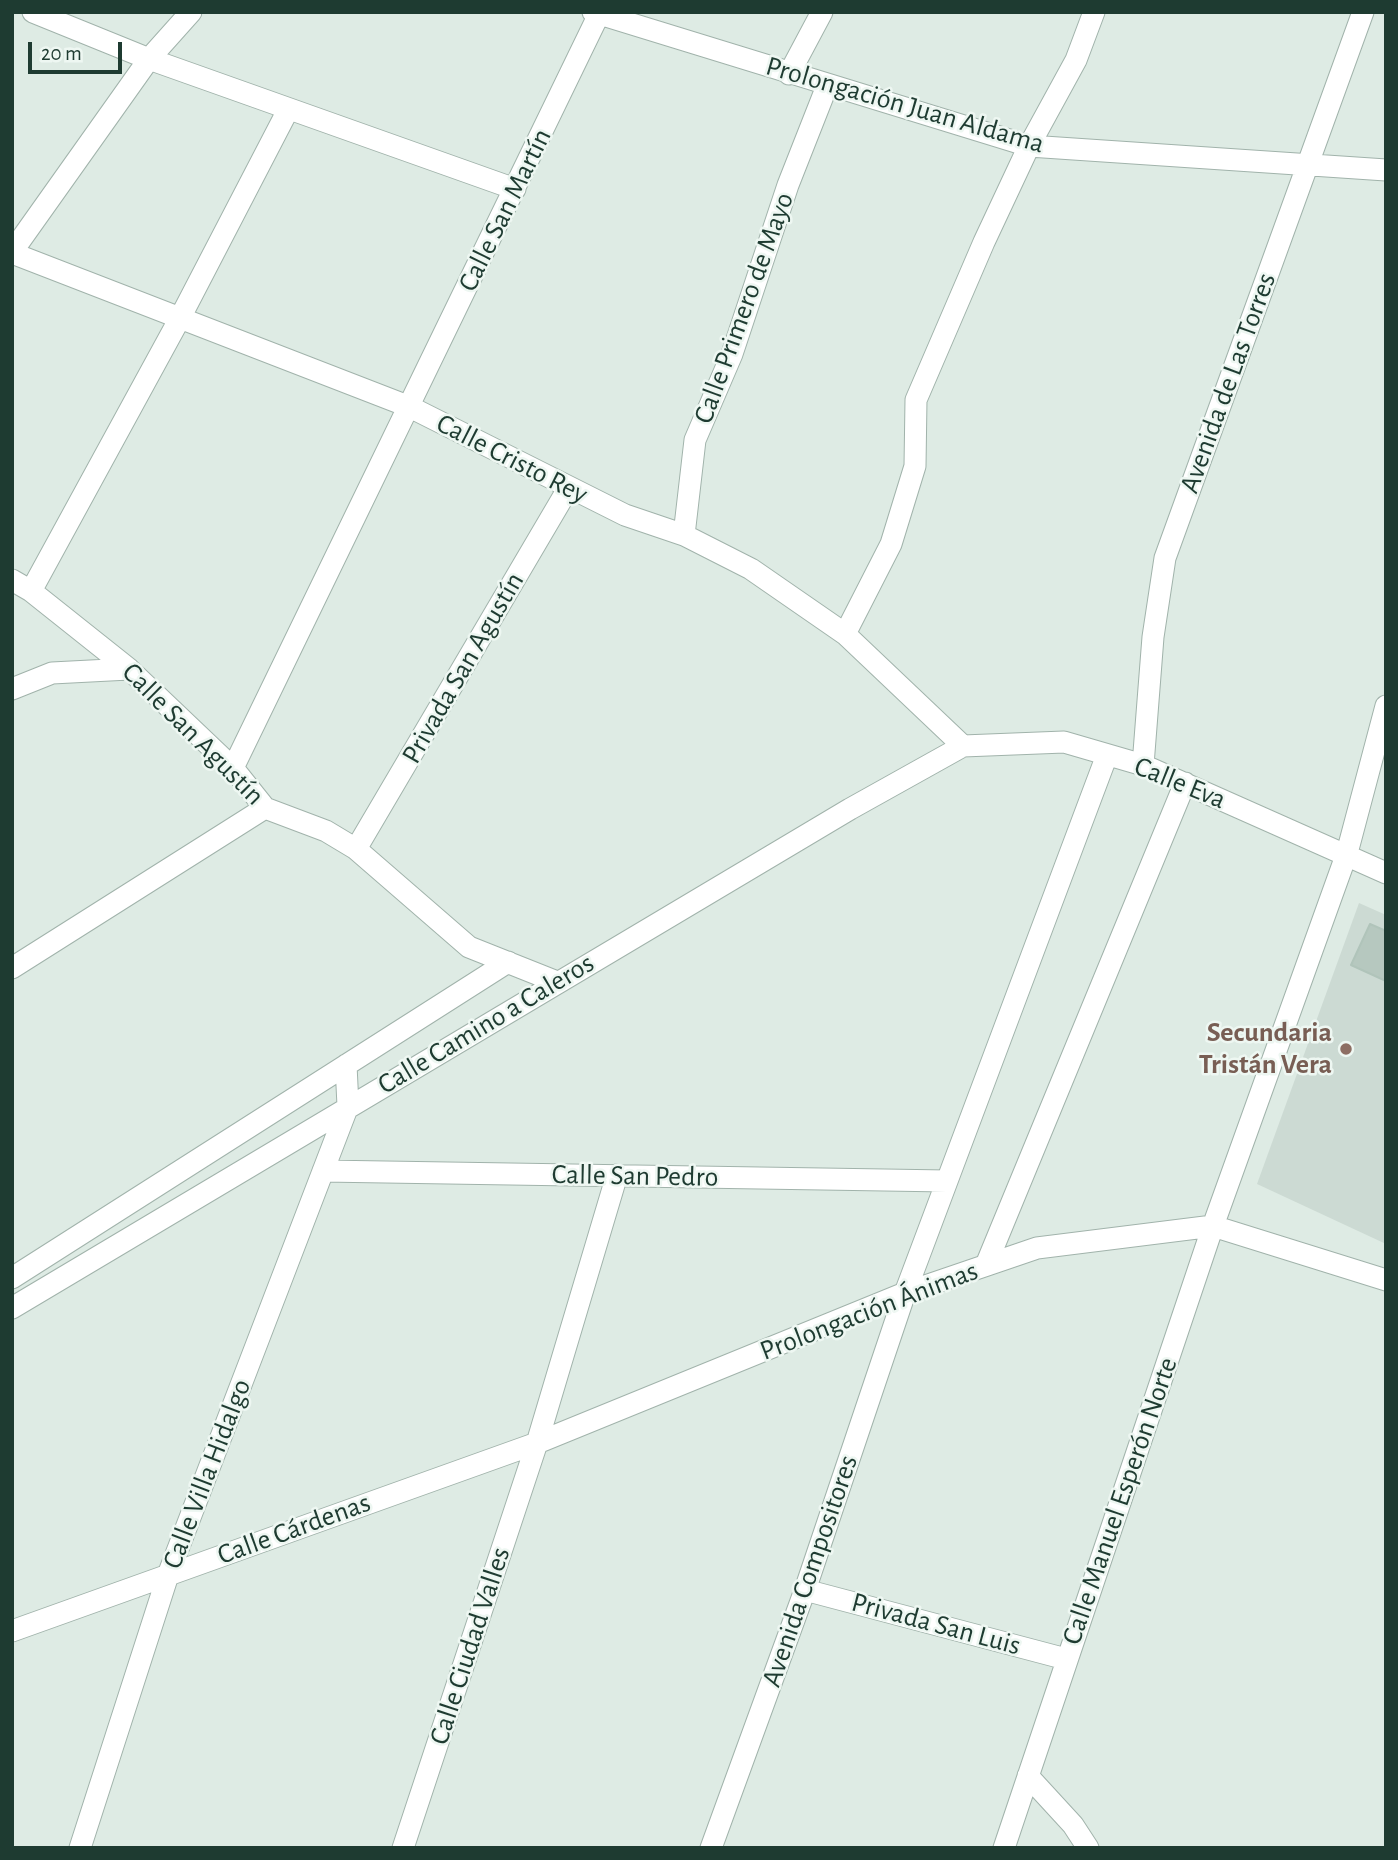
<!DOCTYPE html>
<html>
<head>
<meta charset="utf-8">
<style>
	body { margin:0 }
	#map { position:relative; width:1398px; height:1860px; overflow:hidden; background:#deebe4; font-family:"Alegreya Sans",sans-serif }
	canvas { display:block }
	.frame { position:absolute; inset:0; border:14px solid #1e3b31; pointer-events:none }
	.scale { position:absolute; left:28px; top:42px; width:94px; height:32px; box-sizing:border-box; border:4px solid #1e3b31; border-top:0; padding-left:9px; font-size:21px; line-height:24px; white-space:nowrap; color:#1e3b31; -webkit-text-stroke:5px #eef7f2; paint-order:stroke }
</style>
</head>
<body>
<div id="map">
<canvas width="1398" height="1860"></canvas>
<div class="frame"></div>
<div class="scale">20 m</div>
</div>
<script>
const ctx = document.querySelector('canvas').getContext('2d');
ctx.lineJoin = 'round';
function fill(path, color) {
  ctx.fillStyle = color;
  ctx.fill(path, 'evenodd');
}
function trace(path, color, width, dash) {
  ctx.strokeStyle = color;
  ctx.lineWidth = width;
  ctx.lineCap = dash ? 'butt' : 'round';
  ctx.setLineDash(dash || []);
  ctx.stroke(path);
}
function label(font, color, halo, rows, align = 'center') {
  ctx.font = font + ' "Alegreya Sans",sans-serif';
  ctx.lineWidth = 5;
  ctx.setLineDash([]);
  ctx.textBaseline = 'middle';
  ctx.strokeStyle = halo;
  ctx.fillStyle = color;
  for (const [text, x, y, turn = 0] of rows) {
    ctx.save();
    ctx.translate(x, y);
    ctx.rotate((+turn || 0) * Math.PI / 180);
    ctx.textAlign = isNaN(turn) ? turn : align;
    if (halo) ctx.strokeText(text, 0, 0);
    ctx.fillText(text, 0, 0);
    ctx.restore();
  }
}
fill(new Path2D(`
	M1359 903 1386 915V1244L1257 1184Z`), '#ccdad3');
const building = new Path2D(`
	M1370 924 1386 931V981L1351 965Z`);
fill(building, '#b6c8bf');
trace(building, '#b0c4ba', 2);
const minor = new Path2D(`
	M33 12 149 59 191 12
	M593 12 1029 146 1386 170
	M789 74 822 12
	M12 252 149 59 515 189
	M12 253 410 407 625 515 684 535 751 569 845 634 963 746
	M684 535 695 440 732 354 788 185 827 86
	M12 580 31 591 129 669 233 768 265 808 326 831 356 849 469 947 557 982
	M31 591 180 318 288 110
	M845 634 891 544 915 466 916 400 984 242 1029 146 1076 60 1094 12
	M12 689 52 673 129 669
	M1143 765 1153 637 1165 558 1363 12
	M233 768 600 12
	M356 849 569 487
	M12 968 265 808
	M323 1171 947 1181
	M986 1265 1185 783
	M12 1278 508 962
	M12 1308 850 809 963 746 1064 742 1143 765 1386 873
	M805 1590 1066 1659
	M12 1631 537 1443 905 1293 1037 1248 1213 1226 1386 1280
	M1028 1776 1073 1825 1088 1848
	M80 1848 168 1575 348 1106 346 1065
	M403 1848 537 1443 617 1175
	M711 1848 805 1590 905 1293 1107 755
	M1004 1848 1213 1226 1347 853 1386 706`);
trace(minor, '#a1b3ab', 23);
trace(minor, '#fff', 21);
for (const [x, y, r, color] of [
	[1346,1049,7,"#8d6e63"]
]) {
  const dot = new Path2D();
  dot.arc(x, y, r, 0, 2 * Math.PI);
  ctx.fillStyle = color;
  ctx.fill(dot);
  trace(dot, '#eef7f2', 2.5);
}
label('28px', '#1e3b31', '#eef7f2', [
	["Prolongación Juan Aldama",905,105,16],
	["Calle San Martín",505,210,-64],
	["Calle Primero de Mayo",744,308,-70],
	["Avenida de Las Torres",1228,383,-70],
	["Calle Cristo Rey",512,459,27],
	["Privada San Agustín",463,668,-60],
	["Calle San Agustín",193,734,45],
	["Calle Eva",1180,783,22],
	["Calle Camino a Caleros",486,1024,-31],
	["Calle San Pedro",635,1176,1],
	["Prolongación Ánimas",869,1311,-21],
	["Calle Villa Hidalgo",207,1474,-69],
	["Calle Manuel Esperón Norte",1120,1501,-71],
	["Calle Cárdenas",294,1529,-20],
	["Avenida Compositores",810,1571,-71],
	["Privada San Luis",936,1624,15],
	["Calle Ciudad Valles",470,1646,-72]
]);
label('bold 28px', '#785e54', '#eef7f2', [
	["Secundaria",1332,1033],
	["Tristán Vera",1332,1065]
], 'right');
</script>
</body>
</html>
